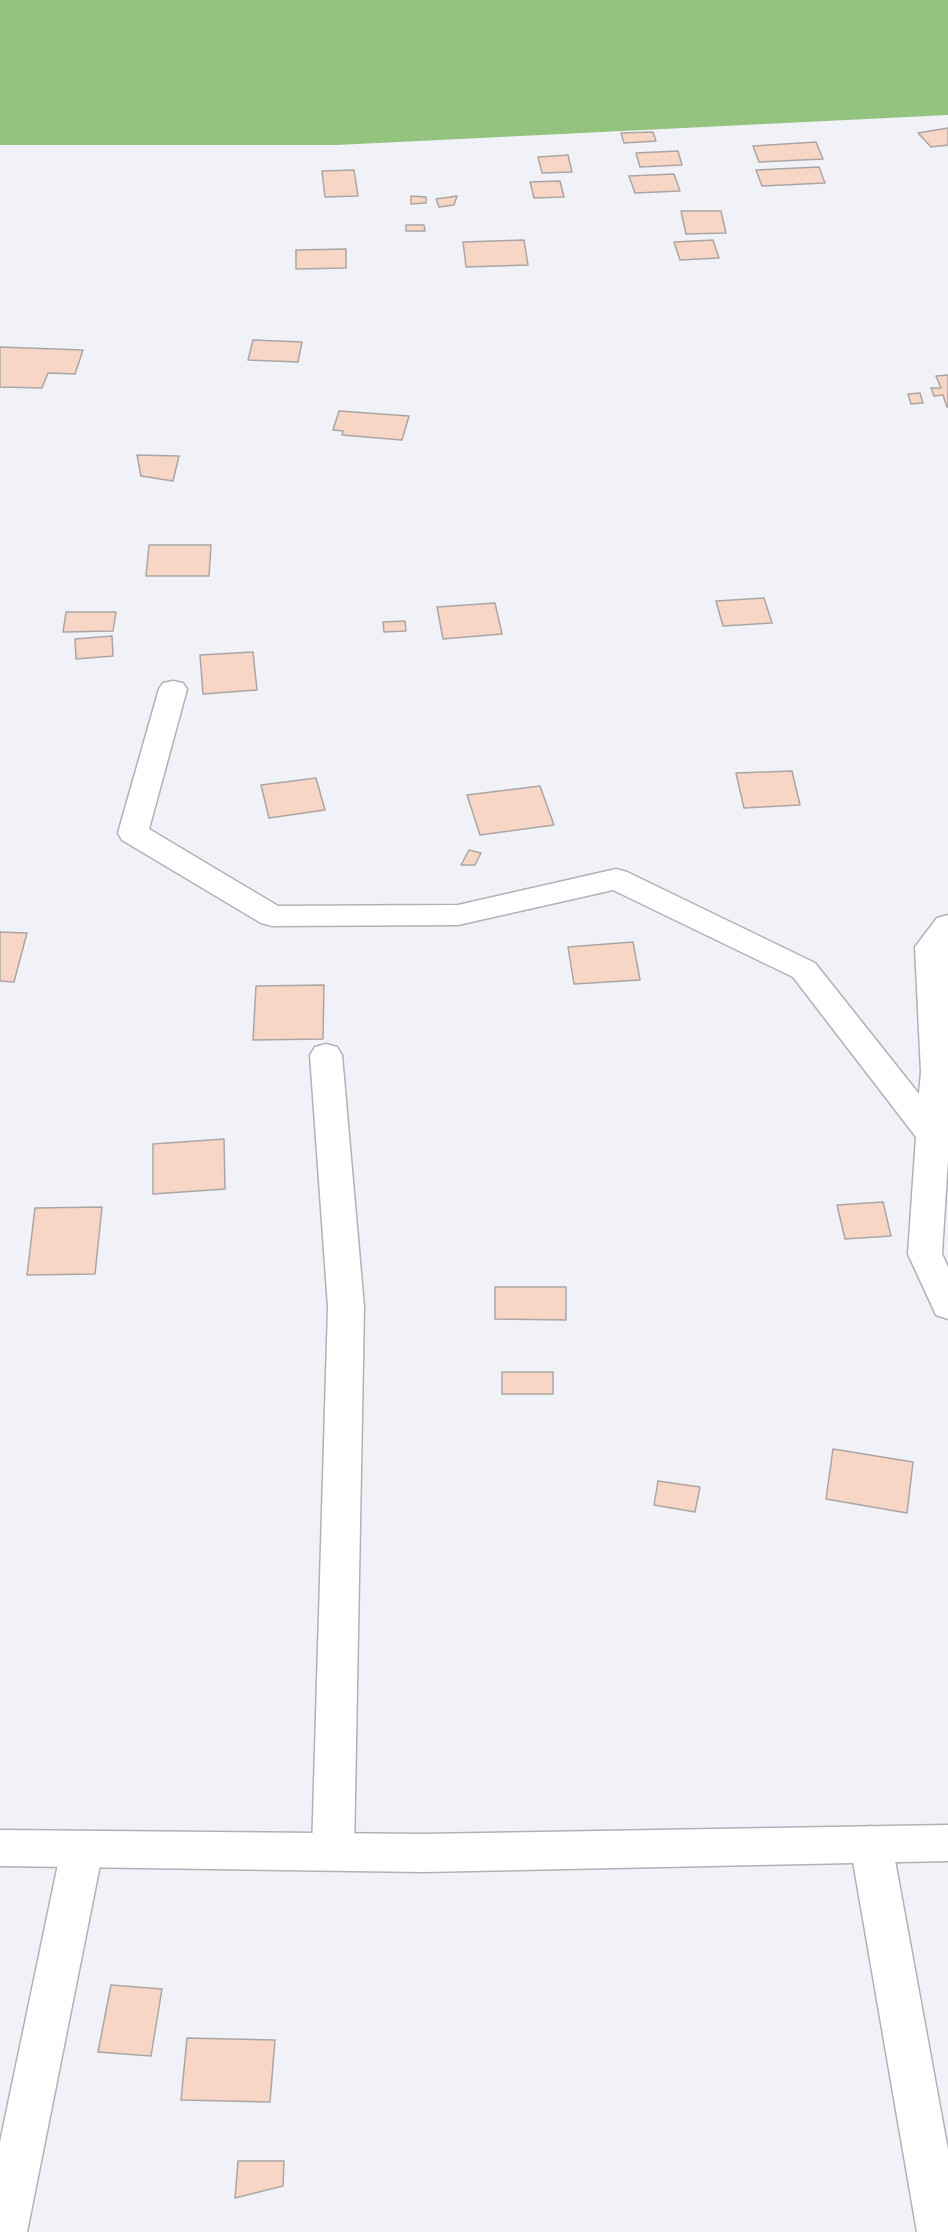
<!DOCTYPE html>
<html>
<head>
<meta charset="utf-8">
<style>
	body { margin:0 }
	canvas { display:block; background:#f0f2f7 }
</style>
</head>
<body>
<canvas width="948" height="2232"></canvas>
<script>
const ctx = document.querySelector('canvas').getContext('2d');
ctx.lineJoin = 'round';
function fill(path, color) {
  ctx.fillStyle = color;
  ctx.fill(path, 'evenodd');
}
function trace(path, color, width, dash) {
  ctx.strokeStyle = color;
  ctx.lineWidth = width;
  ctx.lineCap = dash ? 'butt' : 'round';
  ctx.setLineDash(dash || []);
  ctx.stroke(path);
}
fill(new Path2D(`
	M0 0H948V115L337 145H0Z`), '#93c37e');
const building = new Path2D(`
	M948 128V145L931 147 918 133Z
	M653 132 656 141 624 143 621 133Z
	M816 142 823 159 759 162 753 146Z
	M678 151 682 165 640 167 636 153Z
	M568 155 572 172 542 173 538 157Z
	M819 167 825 183 762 186 756 170Z
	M354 170 358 196 325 197 322 171Z
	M674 174 680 191 635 193 629 176Z
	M560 181 564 197 534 198 530 182Z
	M411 196 426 197V203L411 204Z
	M457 196 454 205 439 207 436 199Z
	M681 211H721L726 233 686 234Z
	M406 225H424L425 231H406Z
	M524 240 528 265 466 267 463 242Z
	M713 240 719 258 680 260 674 242Z
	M346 249V268L296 269V250Z
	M253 340 302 342 298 362 248 360Z
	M0 347 83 350 75 374 48 373 42 388 0 387Z
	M948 375V407H947L943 395 934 396 931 388H941L936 376Z
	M920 393 923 403 911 404 908 394Z
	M339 411 409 416 402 440 342 435 343 431 333 430Z
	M137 455 179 456 173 481 141 476Z
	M149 545H211L209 576H146Z
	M764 598 772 623 723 626 716 601Z
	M495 603 502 634 443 639 437 607Z
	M66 612H116L113 631 63 632Z
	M405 621 406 631 384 632 383 622Z
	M112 636 113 656 76 659 75 639Z
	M253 652 257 690 203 694 200 655Z
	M792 771 800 805 744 808 736 773Z
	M316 778 325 810 269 818 261 785Z
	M540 786 554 825 480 835 467 795Z
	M469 850 481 853 475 865H461Z
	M0 932 27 933 14 982 0 981Z
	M633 942 640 980 574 984 568 947Z
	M324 985 323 1039 253 1040 256 986Z
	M224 1139 225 1189 153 1194V1144Z
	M883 1202 891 1236 845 1239 837 1205Z
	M102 1207 95 1274 27 1275 35 1208Z
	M495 1287H566V1320L495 1319Z
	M502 1372H553V1394H502Z
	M833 1449 913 1462 907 1513 826 1499Z
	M658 1481 700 1487 695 1512 654 1505Z
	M111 1985 162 1989 151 2056 98 2052Z
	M187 2038 275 2040 270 2102 181 2100Z
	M238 2161H284L283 2186 235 2198Z`);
fill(building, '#f7d6c6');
trace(building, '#aba6a4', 1.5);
const minor = new Path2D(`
	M173 681 183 683 187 689 149 829 278 906 458 905 616 869 627 872 815 963 919 1094 921 1072 915 947 937 918 948 915V1159L942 1254 948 1267V1319L936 1315 908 1254 916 1137 793 977 613 890 458 925 272 926 261 923 122 840 118 833 159 689 163 683Z
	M326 1044 337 1047 342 1055 364 1307 354 1851 348 1864 333 1870 318 1864 312 1851 328 1307 310 1055 315 1047Z
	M871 1826 886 1831 892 1844 948 2150V2232H917L850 1844 856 1831Z
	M82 1831 97 1837 103 1850 27 2232H0V2142L61 1850 67 1837Z`);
const major = new Path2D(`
	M948 1825V1861L424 1872 0 1866V1830L424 1834Z`);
trace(minor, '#b0b2b7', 3);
trace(major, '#b0b2b7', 3);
fill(minor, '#fff');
fill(major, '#fff');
</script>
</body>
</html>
